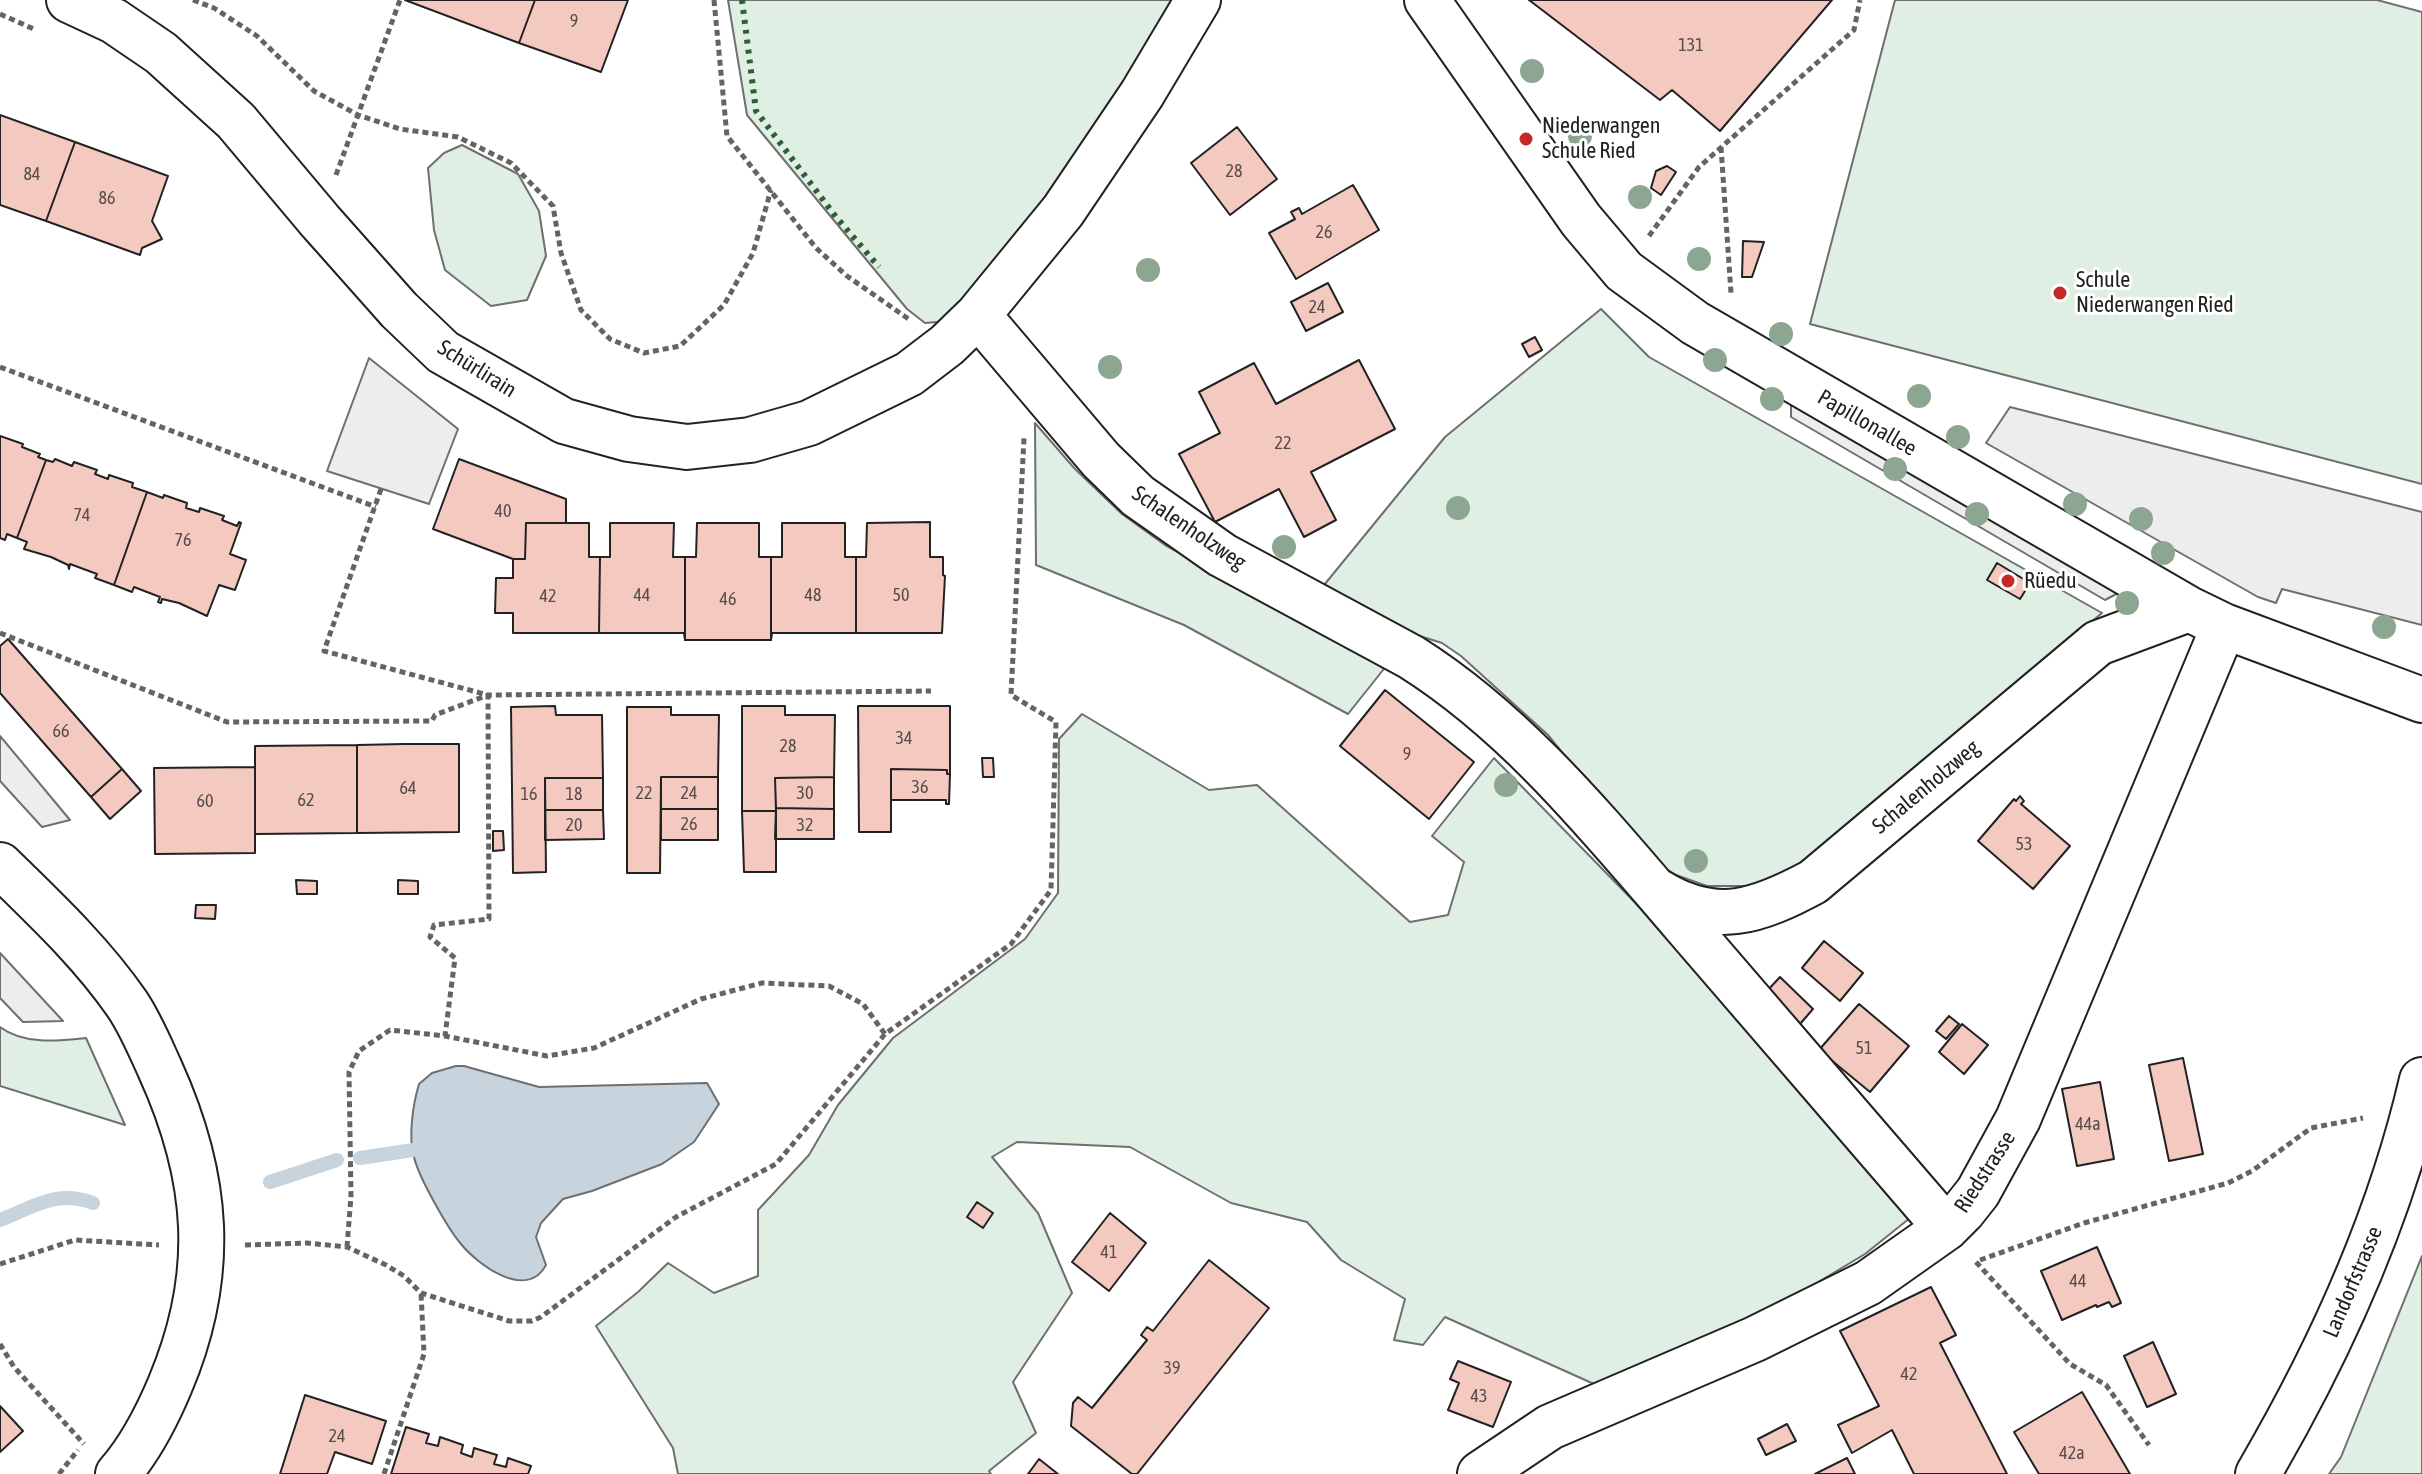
<!DOCTYPE html>
<html>
<head>
<meta charset="utf-8">
<style>
	body { margin:0 }
	canvas { display:block; background:#fff }
</style>
</head>
<body>
<canvas width="2422" height="1474"></canvas>
<script>
const ctx = document.querySelector('canvas').getContext('2d');
ctx.lineJoin = 'round';
function fill(path, color) {
  ctx.fillStyle = color;
  ctx.fill(path, 'evenodd');
}
function trace(path, color, width, dash) {
  ctx.strokeStyle = color;
  ctx.lineWidth = width;
  ctx.lineCap = dash ? 'butt' : 'round';
  ctx.setLineDash(dash || []);
  ctx.stroke(path);
}
function label(font, color, halo, rows, align = 'center') {
  ctx.font = font + ' "Asap Condensed",sans-serif';
  ctx.lineWidth = 6;
  ctx.setLineDash([]);
  ctx.textBaseline = 'middle';
  ctx.strokeStyle = halo;
  ctx.fillStyle = color;
  for (const [text, x, y, turn = 0] of rows) {
    ctx.save();
    ctx.translate(x, y);
    ctx.rotate((+turn || 0) * Math.PI / 180);
    ctx.textAlign = isNaN(turn) ? turn : align;
    if (halo) ctx.strokeText(text, 0, 0);
    ctx.fillText(text, 0, 0);
    ctx.restore();
  }
}
const green = new Path2D(`
	M728 0H1179L1025 234 949 321 925 323 907 309 747 115Z
	M1895 0H2377L2422 12V484L1810 324Z
	M462 145 518 174 539 211 546 256 527 300 491 306 445 270 434 230 428 168 444 153Z
	M1601 309 1649 357 2102 613 1802 863 1775 879 1747 886H1707L1676 875 1660 865 1608 809 1548 735 1461 656 1442 643 1394 628 1320 590 1445 437Z
	M1035 423 1075 469 1122 514 1165 545 1387 665 1348 714 1184 625 1036 565Z
	M1082 714 1209 790 1257 785 1410 922 1448 915 1464 862 1432 836 1494 758 1737 1007 1910 1218 1865 1254 1780 1305 1594 1384 1445 1317 1423 1345 1394 1340 1405 1299 1341 1260 1307 1222 1231 1203 1130 1147 1017 1142 992 1157 1038 1213 1072 1293 1013 1382 1036 1433 989 1471 991 1474H678L673 1448 596 1326 638 1292 668 1263 714 1293 758 1276V1210L809 1155 838 1105 893 1038 1025 939 1058 893 1059 739Z
	M0 1027C24 1045 58 1041 86 1038L125 1125 0 1086Z
	M2422 1256V1474H2329L2341 1457Z`);
fill(green, '#e0efe3');
trace(green, '#6f6f6f', 2);
const parking = new Path2D(`
	M369 358 458 429 429 504 327 471Z
	M1791 402 2122 591 2105 600 1791 417Z
	M2010 407 2422 512V625L2282 589 2276 603 2258 597 1986 443Z
	M0 736 70 820 42 827 0 781Z
	M0 953 63 1021 23 1022 0 998Z`);
fill(parking, '#ededed');
trace(parking, '#6f6f6f', 2);
const water = new Path2D(`
	M456 1066H464L539 1087 707 1083 719 1104 694 1142 662 1164 592 1191 563 1199 541 1223 536 1237 546 1265C527 1301 478 1265 461 1244 448 1229 418 1176 414 1157 408 1137 413 1104 419 1084L432 1073Z`);
fill(water, '#c7d3dd');
trace(water, '#6f6f6f', 2);
trace(new Path2D(`
	M360 1158 413 1150
	M270 1182 337 1160
	M0 1220C34 1207 57 1189 93 1203`), '#c7d3dd', 14);
const building = new Path2D(`
	M405 0H535L519 43Z
	M535 0H628L601 72 519 43Z
	M1529 0H1832L1720 131 1672 90 1660 100Z
	M0 115 75 142 46 221 0 205Z
	M1237 127 1277 179 1230 215 1191 163Z
	M75 142 168 176 152 221 162 239 142 248 140 255 46 221Z
	M1667 166 1676 172 1661 195 1651 188 1656 171Z
	M1353 185 1379 230 1296 279 1269 233 1295 219 1291 212 1299 208 1302 214Z
	M1743 241 1764 242 1752 277H1742Z
	M1328 283 1343 312 1306 331 1291 302Z
	M1535 337 1542 350 1529 357 1522 344Z
	M1359 360 1395 429 1311 472 1336 520 1304 537 1279 489 1215 522 1179 454 1220 433 1199 392 1254 363 1276 404Z
	M0 436 23 444 22 447 40 454 38 457 46 460 17 538 7 534 5 540 0 538Z
	M55 459 72 466 74 462 97 470 95 474 108 479 109 475 133 483 132 487 147 492 114 585 95 578 97 574 70 564 69 569 68 565 51 557 24 549 27 542 17 538 46 460 53 462Z
	M459 459 566 499V523H526L525 559H513L433 529Z
	M147 492 163 498 164 495 187 503 186 508 199 512 200 508 224 516 222 520 237 526 239 522 241 523 230 554 246 560 235 590 219 585 207 616 179 603 162 599 161 603 158 602 160 597 134 587 132 592 114 585Z
	M930 522V557H943V575L945 576 942 633H856V557H866L867 523Z
	M526 523H589V557H600L599 633H513V613H495L496 578H513V559H525Z
	M610 523H674L673 557H685V640L684 633H599L600 557H610Z
	M697 523H759V557H771V640H685V557H696Z
	M782 523H845V557H856V633H772L771 640V557H782Z
	M1997 563 2030 583 2020 599 1987 580Z
	M8 639 122 769 91 797 0 693V646Z
	M1385 690 1474 762 1429 819 1340 746Z
	M555 706 556 715H602L603 778H545L546 872 513 873 511 707Z
	M742 706H785V715H835L834 777 775 778 776 811H742Z
	M858 706H950V774H947V770L891 769V832H859Z
	M627 707H671V715H719L718 777H661L660 873H627Z
	M404 744H459V832L357 833V745Z
	M357 745V833L255 834V746Z
	M982 758H993L994 777H983Z
	M255 767V853L155 854 154 768Z
	M122 769 141 791 110 819 91 797Z
	M891 769 947 770V774H950L949 804H946V800H891Z
	M661 777H718V809H661Z
	M834 777V809L776 808 775 778Z
	M545 778H603V810H545Z
	M2020 796 2024 801 2021 804 2070 846 2033 889 1978 841 2014 799 2016 801Z
	M776 808 834 809V839H775Z
	M661 809H718V840H661Z
	M545 810H603L604 839 545 840Z
	M742 811H776V872H744Z
	M493 831H503L504 850 493 851Z
	M296 880 317 881V894H297Z
	M398 880 418 881V894H398Z
	M196 905H216L215 919 195 918Z
	M1824 941 1863 973 1840 1001 1802 968Z
	M1780 977 1813 1009 1800 1024 1767 991Z
	M1859 1004 1909 1046 1870 1092 1819 1050Z
	M1949 1016 1959 1024 1946 1039 1936 1031Z
	M1962 1024 1988 1045 1964 1074 1939 1052Z
	M2183 1058 2203 1154 2169 1161 2149 1065Z
	M2100 1082 2114 1159 2077 1166 2062 1089Z
	M977 1202 993 1213 983 1228 967 1217Z
	M1110 1213 1146 1243 1109 1291 1072 1262Z
	M2097 1247 2121 1303 2112 1307 2109 1302 2097 1307 2096 1305 2062 1320 2041 1271Z
	M1209 1260 1269 1308 1137 1474H1132L1071 1426 1073 1403 1078 1397 1092 1408 1147 1340 1141 1335 1147 1327 1153 1331Z
	M1931 1287 1956 1335 1940 1343 2007 1474H1914L1892 1430 1852 1453 1838 1425 1879 1406 1840 1331Z
	M2153 1342 2176 1394 2147 1407 2124 1356Z
	M1458 1361 1511 1382 1493 1427 1448 1410 1459 1383 1450 1379Z
	M2082 1392 2130 1474H2039L2014 1432Z
	M305 1395 386 1421 372 1464 335 1452 327 1474H280Z
	M0 1406 23 1431 0 1452Z
	M1787 1424 1796 1441 1766 1455 1758 1439Z
	M406 1427 429 1434 426 1443 438 1446 440 1437 463 1445 461 1453 472 1457 474 1448 497 1455 494 1464 506 1467 508 1458 531 1466 528 1474H391Z
	M1847 1458 1855 1474H1815Z
	M1039 1459 1058 1474H1028Z`);
fill(building, '#f3c9c0');
trace(building, '#222', 2);
const minor = new Path2D(`
	M69 0 114 21 161 53 236 121 320 221 399 310 443 352 564 421 629 439 687 447 750 440 809 423 909 374 947 345 978 315 1063 211 1142 94 1198 0
	M1427 0 1581 220 1624 271 1695 323 2189 609 2224 626 2422 700
	M978 315 1101 460 1138 496 1222 555 1411 657C1519 725 1601 828 1684 924 1771 1025 1859 1127 1946 1228
	M0 865C45 909 91 952 127 1004 140 1023 150 1047 160 1069 209 1177 217 1274 170 1385 157 1416 140 1449 118 1474
	M1659 892C1716 927 1759 911 1813 882L2098 643 2189 609
	M1480 1474 1550 1427 1755 1339 1868 1283 1946 1228 1963 1211 1978 1192 2018 1119 2224 626
	M2258 1474C2330 1351 2390 1219 2422 1080`);
trace(minor, '#222', 48);
trace(new Path2D(`
	M193 0 214 8 257 36 314 91 358 115 400 129 458 137 511 163 553 206 561 253 581 310 610 339 644 353 680 346 724 305 753 253 771 190
	M714 0 727 136 816 248 847 276 910 320
	M0 14 36 30
	M1721 147 1731 293
	M336 175 400 0
	M1649 236 1699 167 1854 30 1860 0
	M0 367 376 507
	M381 489 324 651 488 695 489 919 434 925 430 937 455 958 445 1036
	M0 633 227 722 432 721 435 715 488 695 931 691
	M245 1245 307 1243 347 1247 386 1265 404 1276 421 1293 509 1321H532L541 1317 676 1217 776 1164 885 1034 1011 944 1051 890 1056 722 1011 695 1024 438
	M347 1247 351 1196 349 1072 359 1051 390 1030 445 1036 547 1056 594 1048 701 999 762 983 829 986 863 1004 885 1034
	M1980 1260 2084 1223 2228 1183 2252 1171 2311 1128 2363 1118
	M1976 1262 2070 1364 2106 1385 2149 1445
	M0 1264 75 1240 159 1245
	M0 1344 14 1367 84 1444
	M59 1474 78 1450
	M384 1474 424 1354 421 1293`), '#646464', 5, [6, 4]);
trace(minor, '#fff', 44);
trace(new Path2D(`
	M742 0 756 111 836 217 879 267`), '#2f5e38', 6, [4, 6]);
ctx.fillStyle = '#8da692';
for (const [x, y] of [
	[1532,71],
	[1580,136],
	[1640,197],
	[1699,259],
	[1148,270],
	[1781,334],
	[1715,360],
	[1110,367],
	[1919,396],
	[1772,399],
	[1958,437],
	[1895,469],
	[2075,504],
	[1458,508],
	[1977,514],
	[2141,519],
	[1284,547],
	[2163,553],
	[2127,603],
	[2384,627],
	[1506,785],
	[1696,861]
]) {
  ctx.beginPath();
  ctx.arc(x, y, 12, 0, 2 * Math.PI);
  ctx.fill();
}
for (const [x, y, r, color] of [
	[1526,139,8,"#c62828"],
	[2060,293,8,"#c62828"],
	[2008,581,8,"#c62828"]
]) {
  const dot = new Path2D();
  dot.arc(x, y, r, 0, 2 * Math.PI);
  ctx.fillStyle = color;
  ctx.fill(dot);
  trace(dot, '#fff', 3);
}
label('18px', '#564c4a', null, [
	["9",574,21],
	["131",1691,45],
	["28",1234,171],
	["84",32,174],
	["86",107,198],
	["26",1324,232],
	["24",1317,307],
	["22",1283,443],
	["40",503,511],
	["74",82,515],
	["76",183,540],
	["44",642,595],
	["48",813,595],
	["50",901,595],
	["42",548,596],
	["46",728,599],
	["66",61,731],
	["34",904,738],
	["28",788,746],
	["9",1407,754],
	["36",920,787],
	["64",408,788],
	["22",644,793],
	["24",689,793],
	["30",805,793],
	["16",529,794],
	["18",574,794],
	["62",306,800],
	["60",205,801],
	["26",689,824],
	["20",574,825],
	["32",805,825],
	["53",2024,844],
	["51",1864,1048],
	["44a",2088,1124],
	["41",1109,1252],
	["44",2078,1281],
	["39",1172,1368],
	["42",1909,1374],
	["43",1479,1396],
	["24",337,1436],
	["42a",2072,1453]
]);
label('22px', '#222', '#fff', [
	["Niederwangen",1542,126],
	["Schule Ried",1542,151],
	["Schule",2076,280],
	["Niederwangen Ried",2076,305],
	["Rüedu",2024,581]
], 'left');
label('22px', '#222', '#fff', [
	["Schürlirain",477,369,32],
	["Papillonallee",1867,423,30],
	["Schalenholzweg",1189,528,34],
	["Schalenholzweg",1926,787,-40],
	["Riedstrasse",1985,1172,-57],
	["Landorfstrasse",2353,1282,-67]
]);
</script>
</body>
</html>
